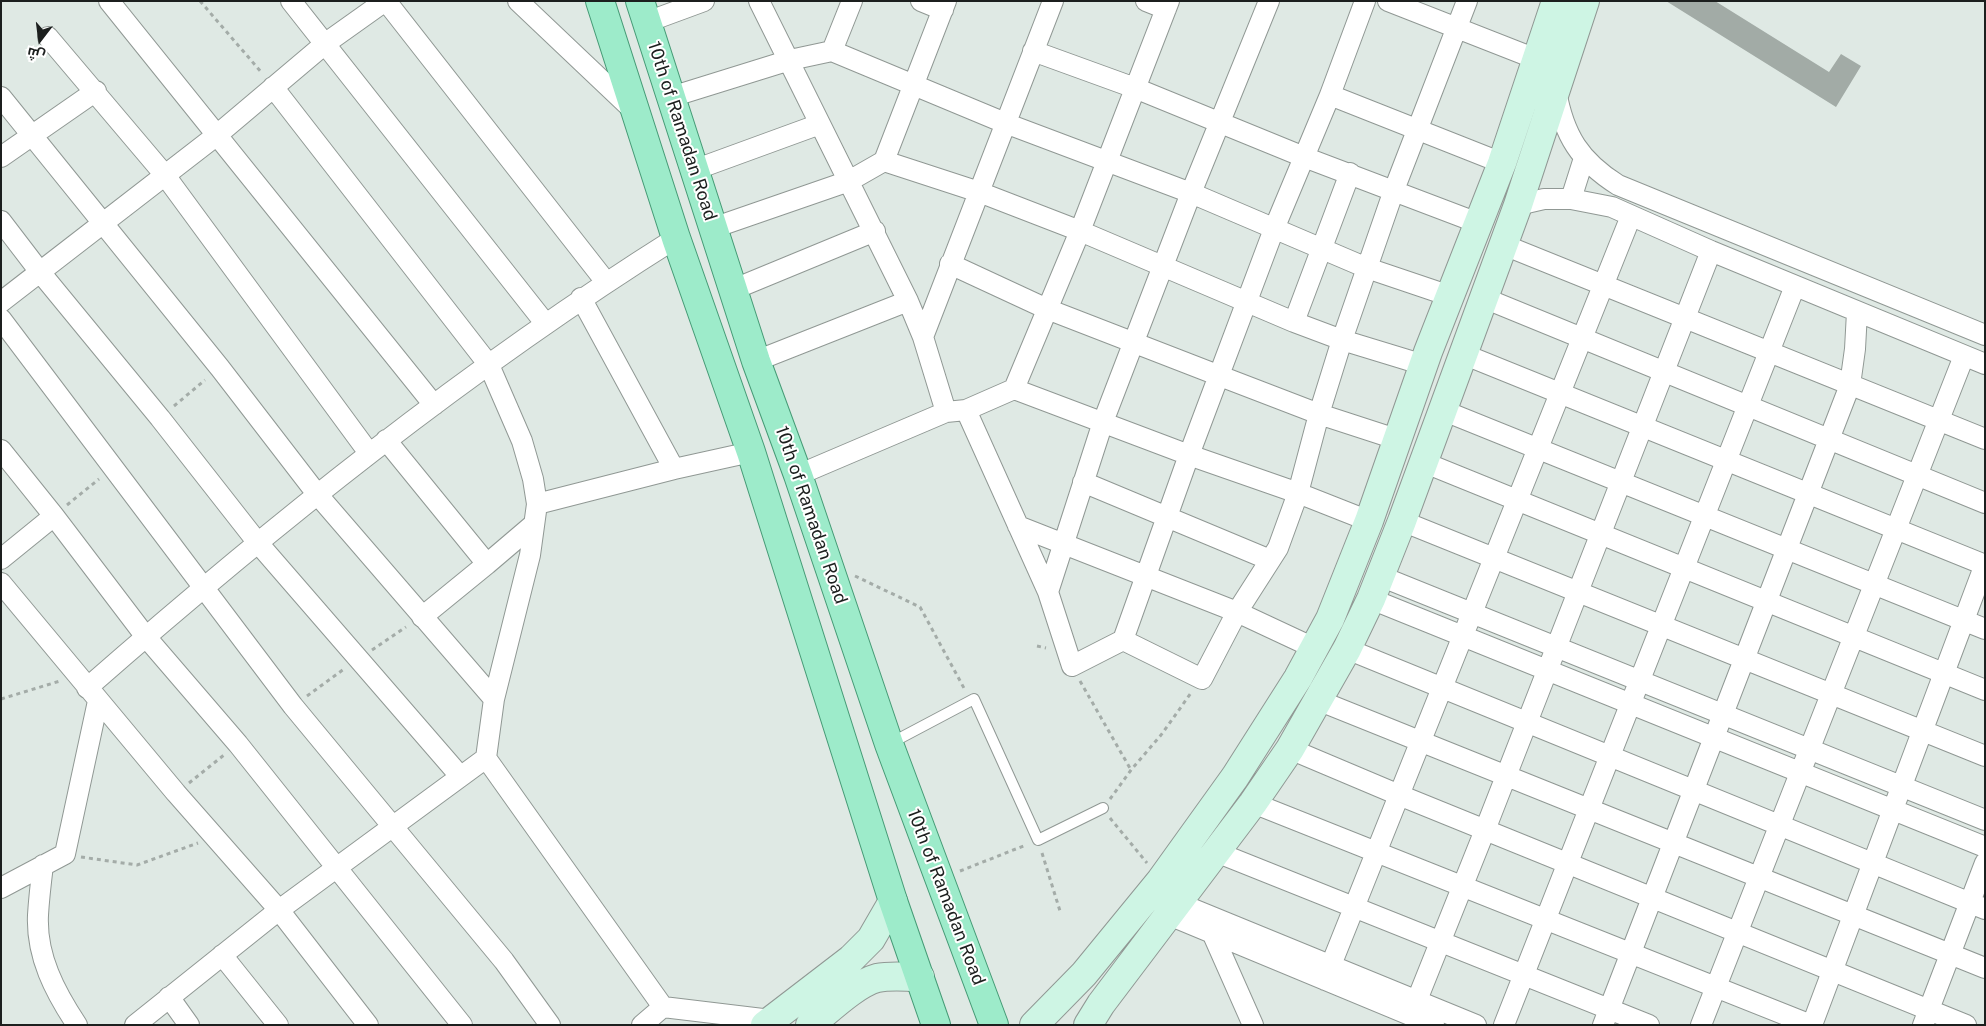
<!DOCTYPE html>
<html>
<head>
<meta charset="utf-8">
<style>
	body { margin:0 }
	#map { position:relative; width:1986px; height:1026px; overflow:hidden; background:#dfe9e4; font-family:"Public Sans",Cairo,sans-serif }
	canvas { display:block }
	.frame { position:absolute; inset:0; border:2px solid #1c1f1e; pointer-events:none }
	.north { position:absolute; left:15px; top:15px; width:50px; height:50px; -webkit-text-stroke:4px #fff; paint-order:stroke; rotate:195deg; font-size:14px; font-weight:700; line-height:20px; text-align:center; color:#1c1f1e }
	.north::after { content:''; display:block; margin:auto; width:18px; height:22px; background:#1c1f1e; clip-path:polygon(50% 0,100% 100%,50% 72%,0 100%) }
</style>
</head>
<body>
<div id="map">
<canvas width="1986" height="1026"></canvas>
<div class="frame"></div>
<div class="north">ش</div>
</div>
<script>
const ctx = document.querySelector('canvas').getContext('2d');
ctx.lineJoin = 'round';
function fill(path, color) {
  ctx.fillStyle = color;
  ctx.fill(path, 'evenodd');
}
function trace(path, color, width, dash) {
  ctx.strokeStyle = color;
  ctx.lineWidth = width;
  ctx.lineCap = dash ? 'butt' : 'round';
  ctx.setLineDash(dash || []);
  ctx.stroke(path);
}
function label(font, color, halo, rows, align = 'center') {
  ctx.font = font + ' "Public Sans",sans-serif';
  ctx.lineWidth = 4;
  ctx.setLineDash([]);
  ctx.textBaseline = 'middle';
  ctx.strokeStyle = halo;
  ctx.fillStyle = color;
  for (const [text, x, y, turn = 0] of rows) {
    ctx.save();
    ctx.translate(x, y);
    ctx.rotate((+turn || 0) * Math.PI / 180);
    ctx.textAlign = isNaN(turn) ? turn : align;
    if (halo) ctx.strokeText(text, 0, 0);
    ctx.fillText(text, 0, 0);
    ctx.restore();
  }
}
fill(new Path2D(`
	M1666 1H1715L1829 72 1841 54 1861 66 1836 107Z`), '#a2aba6');
const lane = new Path2D(`
	M889 744 974 699 1038 840 1103 808`);
const street = new Path2D(`
	M109 1 434 405
	M291 1 545 323
	M386 1 606 282
	M518 1 634 111
	M759 1 908 301 923 337 946 412
	M921 1 943 10
	M1146 1 1166 9
	M1269 1 1191 193 1103 422 1048 592 1072 666 1123 640 1189 455 1274 229 1330 95 1365 1
	M1388 1 1536 59
	M647 22 704 1
	M48 37 164 174 369 453
	M832 51 852 1
	M1033 51 1135 88 1304 157 1478 223
	M1556 91C1564 136 1580 161 1618 185L1985 335
	M1330 95 1502 163
	M1 97 220 368 317 494 494 699
	M671 97 790 60 832 51 1005 123 1191 193 1367 268 1450 296
	M1 157 96 91
	M884 161 979 192 1080 231 1294 322 1342 340 1424 365
	M694 170 820 124
	M1571 199 1584 158
	M1518 205 1544 199H1571L1612 207 1711 251 1985 364
	M1 221 40 272 160 418 258 543 460 776
	M713 228 849 181 884 161 946 1
	M1504 245 1985 439
	M950 264 1047 309 1220 376 1319 414 1399 440
	M732 290 875 231
	M581 298 674 469 751 452
	M1484 298 1985 503
	M1 302 217 135 326 43 385 1
	M1 319 293 706 504 961 550 1025
	M1294 322 1350 173
	M923 337 1053 1
	M1463 354 1985 565
	M756 361 908 301
	M1014 389 1080 231 1169 1
	M966 410 1048 592
	M1442 410 1985 629
	M386 440 487 564 422 617
	M1 450 54 516 146 637 238 744 462 1025
	M1423 462 1985 690
	M798 475 946 412 966 410 1014 389 1189 455 1298 493 1369 521
	M1083 482 1270 560
	M537 504 674 469
	M1402 521 1985 756
	M1018 526 1237 612 1314 648
	M1 559 54 516
	M487 564 534 524
	M1380 576 1985 820
	M1 583 176 793 279 910 368 1025
	M1371 599 1985 847
	M1123 640 1202 679 1237 612 1278 548 1298 493 1319 414 1342 340 1394 190 1467 1
	M1347 649 1985 909
	M87 688C273 525 466 370 676 238
	M1320 701 1985 968
	M1290 749 1399 795 1966 1025
	M486 758 663 1007 642 1025
	M1253 803 1811 1025
	M1216 852 1649 1025
	M43 865C41 881 39 898 38 915 36 956 55 992 77 1025
	M1 888 65 854 98 701
	M1178 903 1476 1025
	M1169 915 1434 1025
	M1210 928 1253 1025
	M222 955 278 1025
	M1325 980 1631 216
	M169 997 189 1025
	M663 1007 771 1020
	M1411 1015 1485 830 1711 251
	M135 1025 279 910 486 758 494 699 530 555 537 504 533 479 522 441 489 365 273 87
	M1504 1025 1795 286
	M1603 1025 1850 385 1855 349 1857 312
	M1701 1025 1964 356
	M1812 1025 1985 564
	M1923 1025 1985 863`);
const secondary = new Path2D(`
	M765 1025 851 959 871 939 893 901
	M810 1025C828 1011 855 984 877 978 891 975 905 977 920 977
	M1034 1025 1084 974 1161 880 1235 777 1298 678 1330 619 1369 521 1428 352 1502 163 1556 1
	M1088 1025 1101 1004 1253 803 1290 749 1347 649 1371 599 1402 521 1518 205 1585 1`);
const primary = new Path2D(`
	M600 1 676 238 751 452 893 901 936 1025
	M640 1 756 361 798 475 889 744 994 1025`);
trace(lane, '#909894', 12);
trace(street, '#909894', 22);
trace(secondary, '#909894', 30);
trace(primary, '#469b76', 30);
trace(new Path2D(`
	M200 1 262 73
	M174 406 205 380
	M67 505 99 479
	M855 576 920 607 965 690
	M1037 646 1046 648
	M372 650 406 627
	M1080 681 1131 770
	M307 696 344 669
	M1 699 60 681
	M189 783 224 755
	M1110 799 1131 770 1161 735 1191 693
	M1110 818 1147 863
	M1042 853 1060 911
	M81 857 137 865 198 843
	M960 871 1026 845`), '#a4aca8', 3, [4, 4]);
trace(lane, '#fff', 10);
trace(street, '#fff', 20);
trace(secondary, '#cef5e4', 28);
trace(primary, '#9debca', 28);
label('18px', '#1c1f1e', '#fff', [
	["10th of Ramadan Road",682,131,72],
	["10th of Ramadan Road",811,515,71],
	["10th of Ramadan Road",946,897,69]
]);
</script>
</body>
</html>
